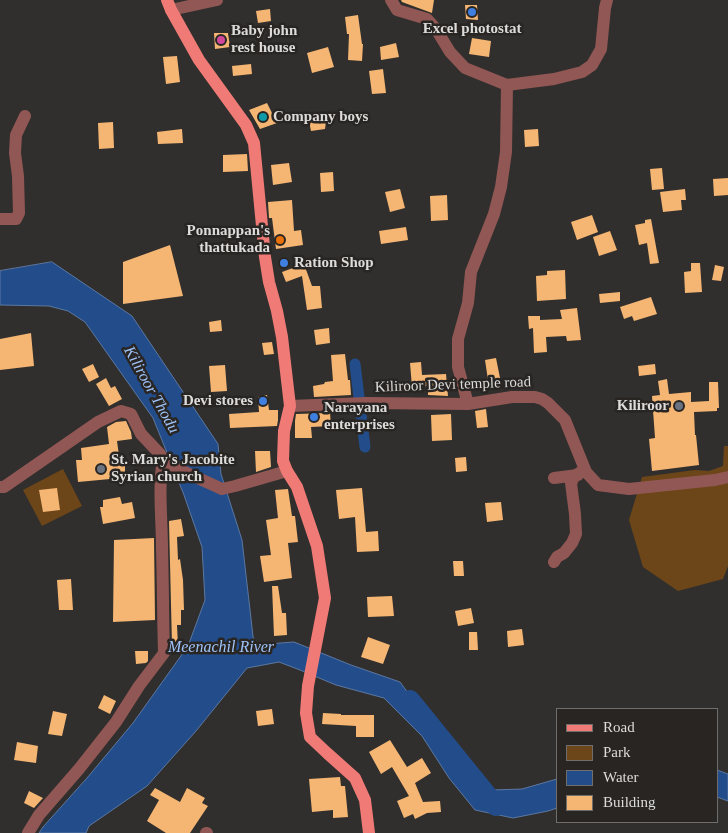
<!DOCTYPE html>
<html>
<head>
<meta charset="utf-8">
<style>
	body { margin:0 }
	#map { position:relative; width:728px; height:833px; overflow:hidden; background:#312f2d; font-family:Georgia,serif }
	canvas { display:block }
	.legend { position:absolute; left:556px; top:708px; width:162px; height:115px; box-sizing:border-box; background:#282523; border:1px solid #706e6c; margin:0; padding:6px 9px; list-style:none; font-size:15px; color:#dddcda }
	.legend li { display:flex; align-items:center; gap:10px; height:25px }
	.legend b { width:25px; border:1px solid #706e6c }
</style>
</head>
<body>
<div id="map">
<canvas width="728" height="833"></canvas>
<ul class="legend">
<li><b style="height:6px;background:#f07a76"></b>Road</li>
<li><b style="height:14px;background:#6c4618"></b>Park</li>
<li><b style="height:14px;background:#234d8a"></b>Water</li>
<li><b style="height:14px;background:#f5b674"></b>Building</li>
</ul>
</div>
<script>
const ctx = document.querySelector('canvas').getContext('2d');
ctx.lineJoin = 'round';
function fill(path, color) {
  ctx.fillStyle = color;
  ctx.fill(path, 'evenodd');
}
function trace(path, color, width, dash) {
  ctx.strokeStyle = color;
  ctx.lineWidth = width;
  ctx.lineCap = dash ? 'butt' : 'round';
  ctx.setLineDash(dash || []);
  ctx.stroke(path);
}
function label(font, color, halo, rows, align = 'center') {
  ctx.font = font + ' Georgia,serif';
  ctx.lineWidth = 5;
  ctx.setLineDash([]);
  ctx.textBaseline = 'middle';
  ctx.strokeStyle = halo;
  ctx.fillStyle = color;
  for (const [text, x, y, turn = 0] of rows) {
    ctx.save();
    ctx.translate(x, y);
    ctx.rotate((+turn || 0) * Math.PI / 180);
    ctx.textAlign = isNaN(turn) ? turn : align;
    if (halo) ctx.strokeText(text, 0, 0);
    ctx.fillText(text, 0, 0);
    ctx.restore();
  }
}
fill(new Path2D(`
	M724 446H728V566L723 579 678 591 643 567 629 520 642 477 695 470 709 471 723 466Z
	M63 469 82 506 42 526 23 490Z`), '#6c4618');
const water = new Path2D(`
	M52 262 132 316 218 444 221 474 242 540 254 645 294 642 351 665 400 682 411 697 439 740 471 783 492 790 522 789 557 779V808L548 811 513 818 475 810 449 778 422 736 384 698 336 685 300 670 279 662 247 668 196 731 147 786 89 826 86 833H39L43 827 87 778 133 723 188 646 205 600 202 547 184 495 153 418 85 322 68 311 49 306 0 305V271Z
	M717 770 728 774V801L717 797Z`);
fill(water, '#234d8a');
trace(water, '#5b78a2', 1);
trace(new Path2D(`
	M355 364 365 447`), '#234d8a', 11);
trace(new Path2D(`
	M410 700 496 806`), '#234d8a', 20);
fill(new Path2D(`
	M401 0H434L432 13 402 2Z
	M465 5H477L478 20 466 19Z
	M270 9 271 21 258 23 256 11Z
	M358 15 362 44H363L362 61 348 60 349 34H347L345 17Z
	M214 33H228L230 47 215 49Z
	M472 38 491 41 489 57 469 54Z
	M396 43 399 57 381 60 380 47Z
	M328 47 334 67 312 73 307 53Z
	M177 56 180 82 166 84 163 57Z
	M251 64 252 74 233 76 232 66Z
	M383 69 386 93 372 94 369 71Z
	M267 103 277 123 260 129 249 110Z
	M327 114 325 129 311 131 308 116Z
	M113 122 114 148 99 149 98 123Z
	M182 129 183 143 158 144 157 132Z
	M538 129 539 146 525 147 524 130Z
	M247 154 248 171 223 172V155Z
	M289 163 292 182 273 185 271 165Z
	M662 168 664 189 652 190 650 169Z
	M333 172 334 191 321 192 320 173Z
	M728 178V195L714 196 713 179Z
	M400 189 405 208 390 212 385 192Z
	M685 189 686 200H681L682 210 663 212 660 192Z
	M447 195 448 220 431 221 430 196Z
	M292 200 294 231 301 230 303 245 276 249 272 218H269L268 202Z
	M592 215 598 232 577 240 571 222Z
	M651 219 659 263 650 264 647 243 639 245 635 225 645 223V220Z
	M406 227 408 240 381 244 379 231Z
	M610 231 617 250 599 256 593 237Z
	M170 245 183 296 123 304V262Z
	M691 263H700L702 292 685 293 684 272 691 271Z
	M304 264 312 286H320L322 308 307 310 302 276 286 282 282 272Z
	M715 265 724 267 721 281 712 280Z
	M565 270 566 299 537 301 536 276 547 275V271Z
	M620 292V301L600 303 599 294Z
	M651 297 657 314 634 321 632 316 624 319 620 307Z
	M577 308 581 340 567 341 566 336 546 337 547 352 534 353 533 328 529 329 528 316H540V320L562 319 560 310Z
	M221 320 222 331 210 332 209 322Z
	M329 328 330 343 316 345 314 330Z
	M31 333 34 366 0 370V339Z
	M272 342 274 354 264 355 262 343Z
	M345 354 348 380H350L351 395 314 397 313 386 324 384 325 382 333 381 331 355Z
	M496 358 500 378 488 380 485 360Z
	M421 362 422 375 446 374 448 396 428 395V386L412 387 410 363Z
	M93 364 99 377 89 382 82 369Z
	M655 364 656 374 639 376 638 366Z
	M225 365 227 391 211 392 209 366Z
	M106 378 111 388 115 386 122 399 109 406 96 384Z
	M667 379 669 394 691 392V402L709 401V382H718L719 408H717V411L694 412 695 435H696L699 465 652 471 649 439 655 438 652 396 660 395 658 381Z
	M267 395 269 410H278V420L277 426 230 428 229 414 259 412 258 397Z
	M486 409 488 427 477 428 475 411Z
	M330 413 331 426 311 427 312 438H295V421L296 414Z
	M451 414 452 440 432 441 431 415Z
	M126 421 131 432 132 439 117 441 120 463H125V472L121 473V478L78 482 76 460H82L81 448 109 444 107 427 116 422Z
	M255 451H270L271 467 256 472Z
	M466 457 467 471 456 472 455 458Z
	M57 488 60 510 43 512 39 490Z
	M362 488 366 532 378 531 379 551 357 552 355 517 339 519 336 490Z
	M288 489 292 516H295L298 542 288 543 292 578 264 582 260 556 271 555 266 520 278 518 275 490Z
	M120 497 122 504 132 502 135 518 103 524 100 507H103V500Z
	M501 502 503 520 487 522 485 503Z
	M181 519 184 536 177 537 178 560 180 559 183 580 184 610H181V625H177L178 646H172L169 521Z
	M154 538 155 620 113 622 114 540Z
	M453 561H463L464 576H454Z
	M71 579 73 610H59L57 580Z
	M272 586H278L282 613H286L287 635 274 636Z
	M392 596 394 616 368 617 367 597Z
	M471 608 474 623 458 626 455 611Z
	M522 629 524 645 508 647 507 631Z
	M469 632H477L478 650H469Z
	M368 637 390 645 383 664 361 657Z
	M135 651H148V661L146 663 136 664Z
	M104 695 116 701 110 714 98 708Z
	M272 709 274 724 258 726 256 711Z
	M53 711 67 714 62 736 48 734Z
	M323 713 341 714V715H374V737H356V726L322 724Z
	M390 740 407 767 422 758 431 773 415 783 423 802 440 801 441 812 427 813 415 819 413 814 404 818 397 801 409 796 392 767 381 774 369 752Z
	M17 742 38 746 36 763 14 760Z
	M340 777 341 786H345L348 817 333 818V810L312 812 309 779Z
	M155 788 180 802 187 788 205 798 202 803 208 806 190 833H166L147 821 159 800 150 795Z
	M29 791 43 798 34 808 24 803Z`), '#f5b674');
trace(new Path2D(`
	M391 0 397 10 427 19 436 29 450 52 465 68 507 85 506 152 501 187 494 214 471 272 468 303 458 339V367L468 404
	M171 10 217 0
	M507 85 554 79 582 72 592 65 601 49 605 8 607 0
	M0 219H16L19 213 18 176 15 153 16 135 25 116
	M290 406 366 403 468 404 512 397H535L542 399 548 403 565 420 586 472 598 485 629 489 715 480 728 477
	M554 478 578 475 579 473
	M0 487H4L98 422 121 411 131 414 141 434 160 454 163 459 178 469 222 489 235 486 287 471
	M554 562 557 557 564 553 572 543 576 534 575 514 571 483 575 475
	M28 833 39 815 79 769 116 722 139 686 164 653C163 618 163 583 162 548 162 519 158 488 163 459
	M206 833H207`), '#915754', 12);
trace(new Path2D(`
	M167 0 171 10 199 60 246 125 254 143 265 257 269 282 277 311 282 337 290 406 284 431 283 461 287 471 297 487 317 546 325 598 308 686 306 713 310 737 327 753 355 778 365 800 369 833`), '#f07a76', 12);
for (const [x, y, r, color] of [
	[472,12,5,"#3f7fe0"],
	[221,40,5,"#d1479c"],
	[263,117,5,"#0f9aa8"],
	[280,240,5,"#e8710a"],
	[284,263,5,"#3f7fe0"],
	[263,401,5,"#3f7fe0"],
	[679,406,5,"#6b7280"],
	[314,417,5,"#3f7fe0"],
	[101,469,5,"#6b7280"]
]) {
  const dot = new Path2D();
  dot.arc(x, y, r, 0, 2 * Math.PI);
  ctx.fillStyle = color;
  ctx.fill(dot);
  trace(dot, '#282523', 2);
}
label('bold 15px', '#dddcda', '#282523', [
	["Excel photostat",472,29,"center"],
	["Baby john",231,31],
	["rest house",231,48],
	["Company boys",273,117],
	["Ponnappan's",270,231,"right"],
	["thattukada",270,248,"right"],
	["Ration Shop",294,263],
	["Devi stores",253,401,"right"],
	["Kiliroor",669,406,"right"],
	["Narayana",324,408],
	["enterprises",324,425],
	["St. Mary's Jacobite",111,460],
	["Syrian church",111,477]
], 'left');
label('15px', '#dddcda', '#282523', [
	["Kiliroor Devi temple road",453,385,-2]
]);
label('italic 16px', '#9fc3f8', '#282523', [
	["Kiliroor Thodu",151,390,61],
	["Meenachil River",221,648]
]);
</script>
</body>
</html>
